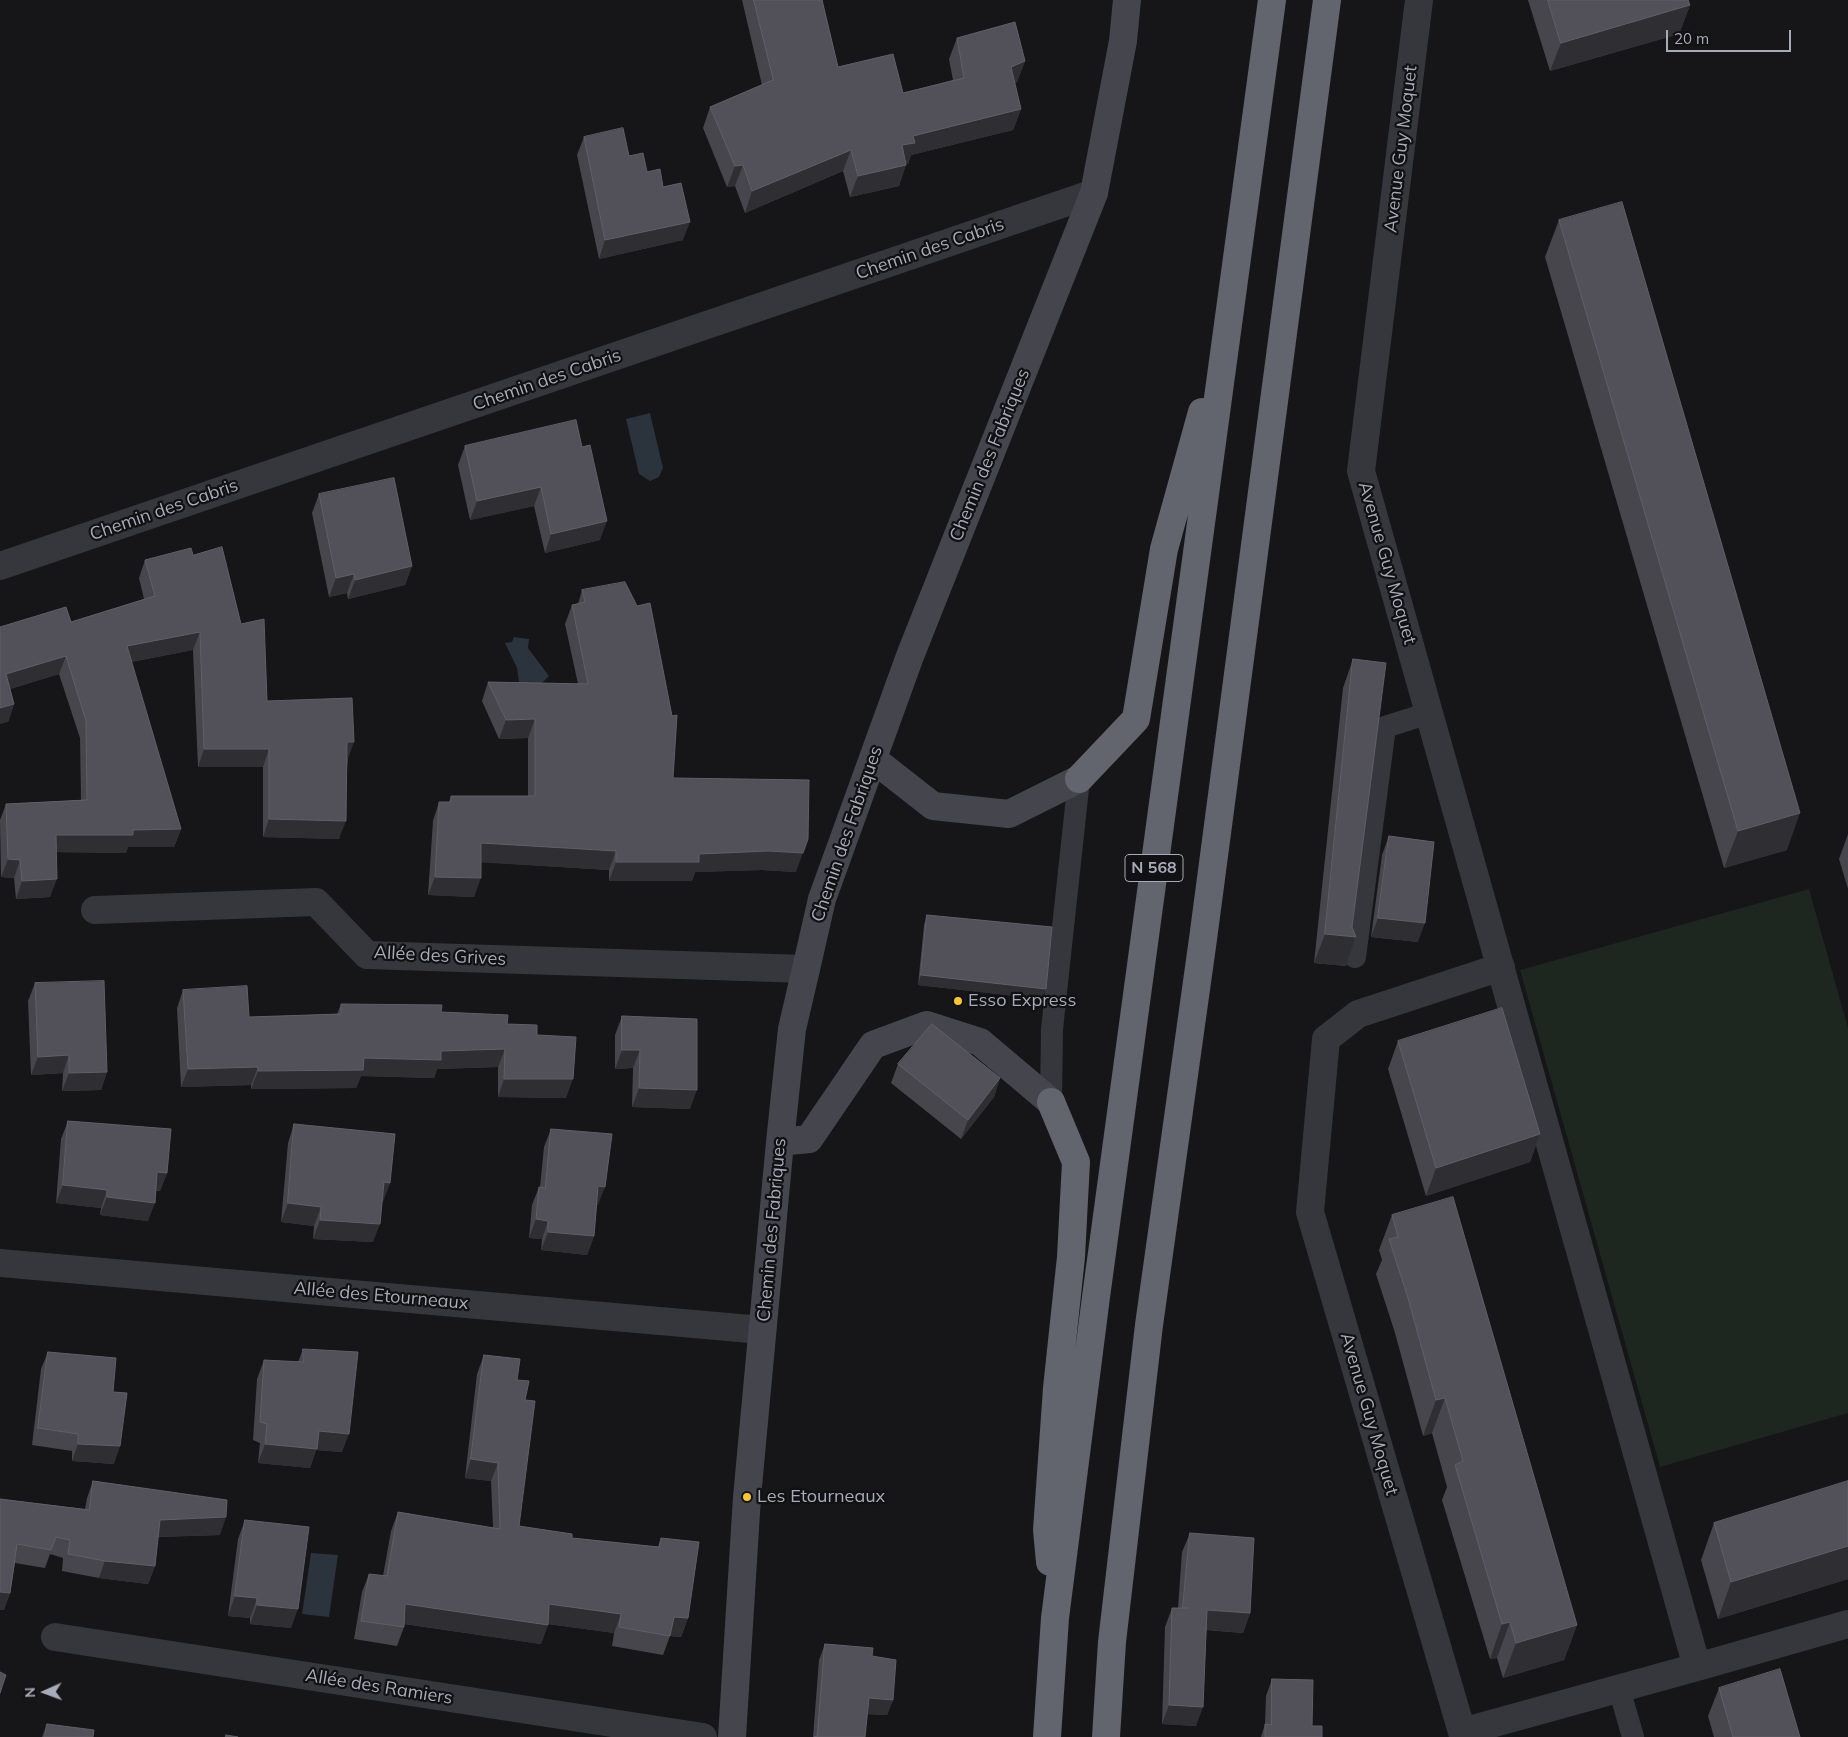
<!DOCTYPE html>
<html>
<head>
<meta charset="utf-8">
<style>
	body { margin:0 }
	#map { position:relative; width:1848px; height:1737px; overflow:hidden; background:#161518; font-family:Mulish,sans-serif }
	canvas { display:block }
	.north { position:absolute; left:20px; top:1667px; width:50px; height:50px; -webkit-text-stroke:4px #111012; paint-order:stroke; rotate:268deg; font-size:14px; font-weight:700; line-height:20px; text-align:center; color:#a7aab8 }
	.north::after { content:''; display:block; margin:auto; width:18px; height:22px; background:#a7aab8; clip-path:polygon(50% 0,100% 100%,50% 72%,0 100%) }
	.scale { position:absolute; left:1666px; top:30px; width:125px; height:22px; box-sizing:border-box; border:2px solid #a7aab8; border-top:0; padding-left:6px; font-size:15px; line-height:18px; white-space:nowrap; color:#a7aab8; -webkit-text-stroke:4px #111012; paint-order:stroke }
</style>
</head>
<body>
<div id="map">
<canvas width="1848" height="1737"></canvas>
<div class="north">N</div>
<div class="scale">20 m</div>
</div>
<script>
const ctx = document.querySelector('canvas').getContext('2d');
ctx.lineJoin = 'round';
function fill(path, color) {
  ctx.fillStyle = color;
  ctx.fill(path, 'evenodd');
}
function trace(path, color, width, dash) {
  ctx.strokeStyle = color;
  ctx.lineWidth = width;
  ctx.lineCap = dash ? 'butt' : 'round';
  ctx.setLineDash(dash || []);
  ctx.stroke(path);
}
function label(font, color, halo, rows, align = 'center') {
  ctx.font = font + ' Mulish,sans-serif';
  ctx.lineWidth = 4.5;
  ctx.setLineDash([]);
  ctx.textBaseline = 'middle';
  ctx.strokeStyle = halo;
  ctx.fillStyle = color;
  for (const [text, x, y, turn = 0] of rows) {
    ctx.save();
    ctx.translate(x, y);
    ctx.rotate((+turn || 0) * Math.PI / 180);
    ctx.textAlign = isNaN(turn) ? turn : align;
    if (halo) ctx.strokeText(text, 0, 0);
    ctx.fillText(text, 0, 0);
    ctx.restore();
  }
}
fill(new Path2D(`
	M1809 889 1848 1028V1413L1660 1467 1520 970Z`), '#1d261f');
fill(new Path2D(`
	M650 413 663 468 659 477 650 481 639 474 626 419Z
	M514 637 529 639 528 648 549 676 536 689H520L517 668 505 643 512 642Z
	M311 1553 338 1555 329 1617 302 1614Z`), '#2b333c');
trace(new Path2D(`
	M1355 957 1385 727 1429 713
	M1051 1102 1052 1029 1079 779
	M1619 1688 1633 1737`), '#36373d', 22);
trace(new Path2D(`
	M1419 0 1361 471 1697 1667 1848 1624
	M0 566 1094 193
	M95 910 316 902 367 955 806 969
	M1501 967 1358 1014 1326 1039 1310 1212 1462 1732 1697 1667
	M0 1263 762 1330
	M55 1637 703 1737`), '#36373d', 28);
trace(new Path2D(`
	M873 759 933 806 1009 814 1079 779
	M780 1142 809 1139 873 1045 927 1025 980 1042 1051 1102
	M732 1737 747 1497 780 1142 792 1029 806 969 822 899 910 656 1094 193 1123 41 1127 0`), '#44454d', 28);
trace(new Path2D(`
	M1079 779 1136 719 1164 549 1202 412
	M1050 1562 1047 1530 1057 1388 1071 1257 1076 1162 1051 1102
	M1047 1737 1055 1618 1096 1297 1272 0
	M1106 1737 1112 1642 1149 1325 1203 939 1327 0`), '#62646e', 28);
fill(new Path2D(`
	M742 0H822L838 67 903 93 953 80 949 59 957 38 1025 61 1017 82 1015 83 1021 109 1013 130 911 155 908 164H906L899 186 850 197 843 171 745 213 735 186 727 187 703 128 710 107 762 85Z
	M1528 0H1688L1690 5 1679 34 1550 71Z
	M584 137 629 156 647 172 663 187 683 240 599 259 577 155Z
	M1559 220 1787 850 1724 868 1545 257Z
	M576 420 600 540 545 553 534 506 470 520 458 465 465 446Z
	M319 494 412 566 405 585 348 599 347 593 329 597 312 513Z
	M193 555 241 624 267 701 348 759 339 839 263 837V767H198L193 650 131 662 181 829 174 847H128L126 853 56 852 50 897 16 899 14 878 1 877 0 820 6 804 81 800 80 738 59 674 10 689 14 704 8 722 0 627 71 622 144 599 139 578 145 560Z
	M582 590 673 778 796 872 762 870 695 872 692 881H609V870L481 862 474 897 428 895 433 821 439 802H449L451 796H528V738L499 739 482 701 488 682 578 684 565 624 572 605 578 604Z
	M1353 659 1352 927 1356 937 1346 966 1314 963 1343 688Z
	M1848 834V889L1839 859Z
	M1389 836 1418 942 1371 937 1382 855Z
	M927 915 1046 989 1042 999 918 985 924 925Z
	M35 983 107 1072 101 1090 62 1091 63 1073 31 1075 28 1001Z
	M183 990 249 1017 337 1014 341 1004 441 1012 507 1024 537 1035 566 1098 498 1097V1067L437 1069 434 1078 361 1076 356 1088 251 1089V1085L181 1087 177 1008Z
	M622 1016 690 1109 632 1107 633 1068 615 1069V1035Z
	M1398 1041 1540 1134 1530 1162 1426 1196 1388 1069Z
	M898 1064 1000 1078 994 1097 961 1139 891 1083Z
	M68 1121 167 1173 160 1191H156L148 1221 100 1215 101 1208 56 1203 61 1139Z
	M294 1124 390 1183 383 1201H382L373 1242 313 1239 314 1226 281 1222 288 1143Z
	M551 1129 598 1205H597L594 1236 587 1255 541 1250 542 1239 529 1238 532 1205 539 1187H540L544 1147Z
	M1392 1215 1577 1625 1564 1660 1503 1678 1497 1658 1490 1659 1442 1500 1447 1487 1432 1433 1423 1436 1395 1333 1376 1274 1382 1260 1379 1250Z
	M303 1349 342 1452 316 1450 310 1468 258 1463 260 1443 253 1440 257 1379 264 1360 298 1362Z
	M48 1352 113 1392 114 1464 72 1461V1451L32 1445 41 1369Z
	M484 1355 517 1380 525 1400 519 1526 572 1538 658 1547 661 1538 688 1618 681 1637 670 1636 663 1655 612 1646 614 1633 548 1624 541 1644 404 1624V1627L397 1646 354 1639 362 1592 369 1574 383 1576 391 1531 398 1512 493 1528 491 1481 465 1478 477 1374Z
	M93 1481 220 1535 158 1537 155 1566 148 1584 99 1578 62 1571 63 1558 50 1554 45 1568 15 1563 10 1593 4 1610 0 1499 85 1509 87 1498Z
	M1848 1481V1579L1718 1619 1701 1560 1714 1523Z
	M245 1520 291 1628 250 1624V1618L228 1616 238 1539Z
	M1190 1533 1250 1613 1243 1633 1206 1630 1196 1726 1162 1724 1165 1627 1172 1608H1178L1182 1552Z
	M825 1644 872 1656 893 1700 887 1715 867 1714 865 1737H813L819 1660Z
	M1272 1679 1312 1726 1322 1737H1261L1265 1724 1266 1696Z
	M1719 1688 1800 1737H1714L1708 1716Z
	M47 1724 93 1737H42Z`), '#47464d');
fill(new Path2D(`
	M1690 5 1679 34 1550 71 1561 43Z
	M1025 61 1017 82 1003 88 1011 67Z
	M1021 109 1013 130 911 155 908 164 895 166 902 145 913 136Z
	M851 150 843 171 745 213 752 191Z
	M743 165 735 186 727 187 735 166Z
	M906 165 899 186 850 197 858 176Z
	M690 222 683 240 599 259 605 240Z
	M541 487 534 506 470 520 477 501Z
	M607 521 600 540 545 553 551 534Z
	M412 566 405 585 348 599 355 580Z
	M354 574 347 593 329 597 336 578Z
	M200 632 193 650 120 664 127 646Z
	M66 656 59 674 0 692 6 674Z
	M14 704 8 722 0 724V708Z
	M535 719 528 738 499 739 506 720Z
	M347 742H354L348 759 341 760Z
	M204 749H269L263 767H198Z
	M1800 813 1787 850 1724 868 1738 831Z
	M269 819 346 821 339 839 263 837Z
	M181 829 174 847H128L126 853 50 852 56 835 133 830Z
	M481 843 616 851 609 870 474 862Z
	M768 851 803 853 796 872 762 870 695 872 692 881H609L616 862 699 854Z
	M8 859 20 860 14 878 1 877Z
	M435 877 481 878 474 897 428 895Z
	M57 879 50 897 16 899 22 881Z
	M1378 918 1425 923 1418 942 1371 937Z
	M1325 934 1356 937 1346 966 1314 963Z
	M921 975 1046 989 1042 999 918 985Z
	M505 1049 498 1067 437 1069 434 1078 361 1076 356 1088 251 1089 258 1071 364 1058 441 1051Z
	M622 1050H640L633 1068 615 1069Z
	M69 1055 63 1073 31 1075 38 1057Z
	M258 1067 251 1085 181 1087 188 1069Z
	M107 1072 101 1090 62 1091 69 1073Z
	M1000 1078 994 1097 961 1139 968 1120Z
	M504 1079H573L566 1098 498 1097Z
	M639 1088 697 1090 690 1109 632 1107Z
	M1540 1134 1530 1162 1426 1196 1436 1168Z
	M157 1172 167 1173 160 1191 151 1190Z
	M384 1182 390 1183 383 1201H377Z
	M63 1185 107 1190 101 1208 56 1203Z
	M598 1186 605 1187 598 1205H592Z
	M107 1197 155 1203 148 1221 100 1215Z
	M288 1203 321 1207 314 1226 281 1222Z
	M536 1219 548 1221 542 1239 529 1238Z
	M320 1220 380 1224 373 1242 313 1239Z
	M548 1232 594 1236 587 1255 541 1250Z
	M1445 1398 1432 1433 1423 1436 1436 1400Z
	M319 1431 349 1434 342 1452 316 1450 310 1468 258 1463 265 1444Z
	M78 1444 120 1446 114 1464 72 1461Z
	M471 1459 498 1463 491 1481 465 1478Z
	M226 1517 220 1535 154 1537 160 1520Z
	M1848 1546V1579L1718 1619 1731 1582Z
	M105 1561 155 1566 148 1584 99 1578Z
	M0 1592 10 1593 4 1610H0Z
	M235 1596 257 1598 250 1618 228 1616Z
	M405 1604 548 1625 541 1644 399 1623Z
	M549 1604 621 1614 614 1633 542 1623Z
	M257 1605 298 1609 291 1628 250 1624Z
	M1207 1610 1250 1613 1243 1633 1200 1629Z
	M674 1617 688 1618 681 1637 670 1636Z
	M1510 1622 1497 1658 1490 1659 1502 1624Z
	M1577 1625 1564 1660 1503 1678 1516 1643Z
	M869 1698 893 1700 887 1715 863 1714Z
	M1169 1705 1203 1707 1196 1726 1162 1724Z`), '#2f2e33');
const building = new Path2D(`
	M754 0H822L838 67 893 54 903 93 964 78 957 38 1015 22 1025 61 1011 67 1021 109 913 136 915 143 902 145 906 165 858 176 851 150 752 191 743 165 735 166 710 107 773 80Z
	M1548 0H1688L1690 5 1561 43Z
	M623 128 629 156 643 153 647 172 660 169 663 187 681 183 690 222 605 240 584 137Z
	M1622 202 1800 813 1738 831 1559 220Z
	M576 420 582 447 590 445 607 521 551 534 541 487 477 501 465 446Z
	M394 478 412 566 355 580 354 574 336 578 319 494Z
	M222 547 241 624 264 619 267 701 352 698 354 742H347L346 821 269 819V749H204L200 632 127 646 181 829 133 830V835H56L57 879 22 881 20 860 8 859 6 804 87 800 86 721 66 656 6 674 14 704 0 708V627L66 607 71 622 155 596 145 560 191 548 193 555Z
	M625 582 637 606 650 603 672 716 677 715 673 778 809 780 808 839 803 853 768 851 699 854V862H616V851L481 843V878L435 877 439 802H451V796H535V719L506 720 488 682 588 684 572 605 585 602 582 590Z
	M1353 659 1386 663 1352 927 1356 937 1325 934Z
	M1389 836 1434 842 1425 923 1378 918Z
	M927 915 1052 927 1046 989 921 975Z
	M104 981 107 1072 69 1073V1055L38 1057 35 983Z
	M247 986 249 1017 341 1014V1004L442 1005 441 1012 508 1015 507 1024 537 1025V1035L576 1037 573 1079H504L505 1049 441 1051V1060L364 1058 363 1070 258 1071V1067L188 1069 183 990Z
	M1502 1008 1540 1134 1436 1168 1398 1041Z
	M622 1016 697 1019V1090L639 1088 640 1050H622Z
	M932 1024 1000 1078 968 1120 898 1064Z
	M68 1121 171 1129 167 1173 157 1172 155 1203 107 1197V1190L63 1185Z
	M294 1124 395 1134 390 1183 384 1182 380 1224 320 1220 321 1207 288 1203Z
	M551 1129 612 1134 605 1187 598 1186 594 1236 548 1232V1221L536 1219 539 1187 545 1188Z
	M1453 1197 1577 1625 1516 1643 1510 1622 1502 1624 1455 1465 1463 1461 1445 1398 1436 1400 1408 1298 1389 1239 1398 1237 1392 1215Z
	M303 1349 358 1352 349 1434 319 1431 317 1449 265 1444 267 1424 260 1422 264 1360 303 1362Z
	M48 1352 116 1358 113 1392 127 1393 120 1446 78 1444V1434L38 1428Z
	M484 1355 520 1359 517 1380 529 1381 525 1400 535 1401 519 1526 572 1534V1538L659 1547 661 1538 699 1542 688 1618 674 1617 670 1636 619 1627 621 1614 549 1604 548 1625 405 1604 404 1627 361 1621 369 1574 387 1576 398 1512 500 1529 498 1463 471 1459Z
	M93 1481 227 1500 226 1517 160 1520 155 1566 105 1561 68 1554 70 1540 56 1537 51 1550 17 1544 10 1593 0 1592V1499L89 1510Z
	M1848 1481V1546L1731 1582 1714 1523Z
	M245 1520 309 1527 298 1609 257 1605V1598L235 1596Z
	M1190 1533 1254 1538 1250 1613 1207 1610 1203 1707 1169 1705 1172 1608H1187H1183Z
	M825 1644 873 1648 872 1656 896 1660 893 1700 869 1698 865 1737H814L817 1736Z
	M1780 1669 1800 1737H1733L1719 1688Z
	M0 1672 6 1675 0 1693Z
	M1272 1679 1313 1680 1312 1726H1322V1737H1265V1724L1271 1725Z
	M47 1724 94 1730 93 1737H45Z
	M226 1735 238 1737H226Z`);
fill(building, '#525159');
trace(building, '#5f5f68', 1);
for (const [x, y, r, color] of [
	[958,1001,5,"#f9c72c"],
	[747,1497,5,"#f9c72c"]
]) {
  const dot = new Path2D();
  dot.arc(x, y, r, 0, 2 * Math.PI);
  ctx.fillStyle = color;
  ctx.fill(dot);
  trace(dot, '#111012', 2);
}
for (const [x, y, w] of [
	[1154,868,58]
]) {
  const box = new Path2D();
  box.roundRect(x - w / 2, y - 13.5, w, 27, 4);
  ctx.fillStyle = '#111012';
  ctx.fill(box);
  trace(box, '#a7aab8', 1);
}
label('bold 16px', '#a7aab8', null, [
	["N 568",1154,868]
]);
label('18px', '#a7aab8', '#111012', [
	["Avenue Guy Moquet",1401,149,-83],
	["Chemin des Cabris",930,249,-19],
	["Chemin des Cabris",547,380,-19],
	["Chemin des Fabriques",990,455,-68],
	["Chemin des Cabris",164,510,-19],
	["Avenue Guy Moquet",1387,563,74],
	["Chemin des Fabriques",847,834,-71],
	["Allée des Grives",440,956,3],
	["Chemin des Fabriques",772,1230,-85],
	["Allée des Etourneaux",381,1296,5],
	["Avenue Guy Moquet",1369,1414,74],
	["Allée des Ramiers",379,1687,9]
]);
label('18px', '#a7aab8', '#111012', [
	["Esso Express",968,1001],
	["Les Etourneaux",757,1497]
], 'left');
</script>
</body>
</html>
